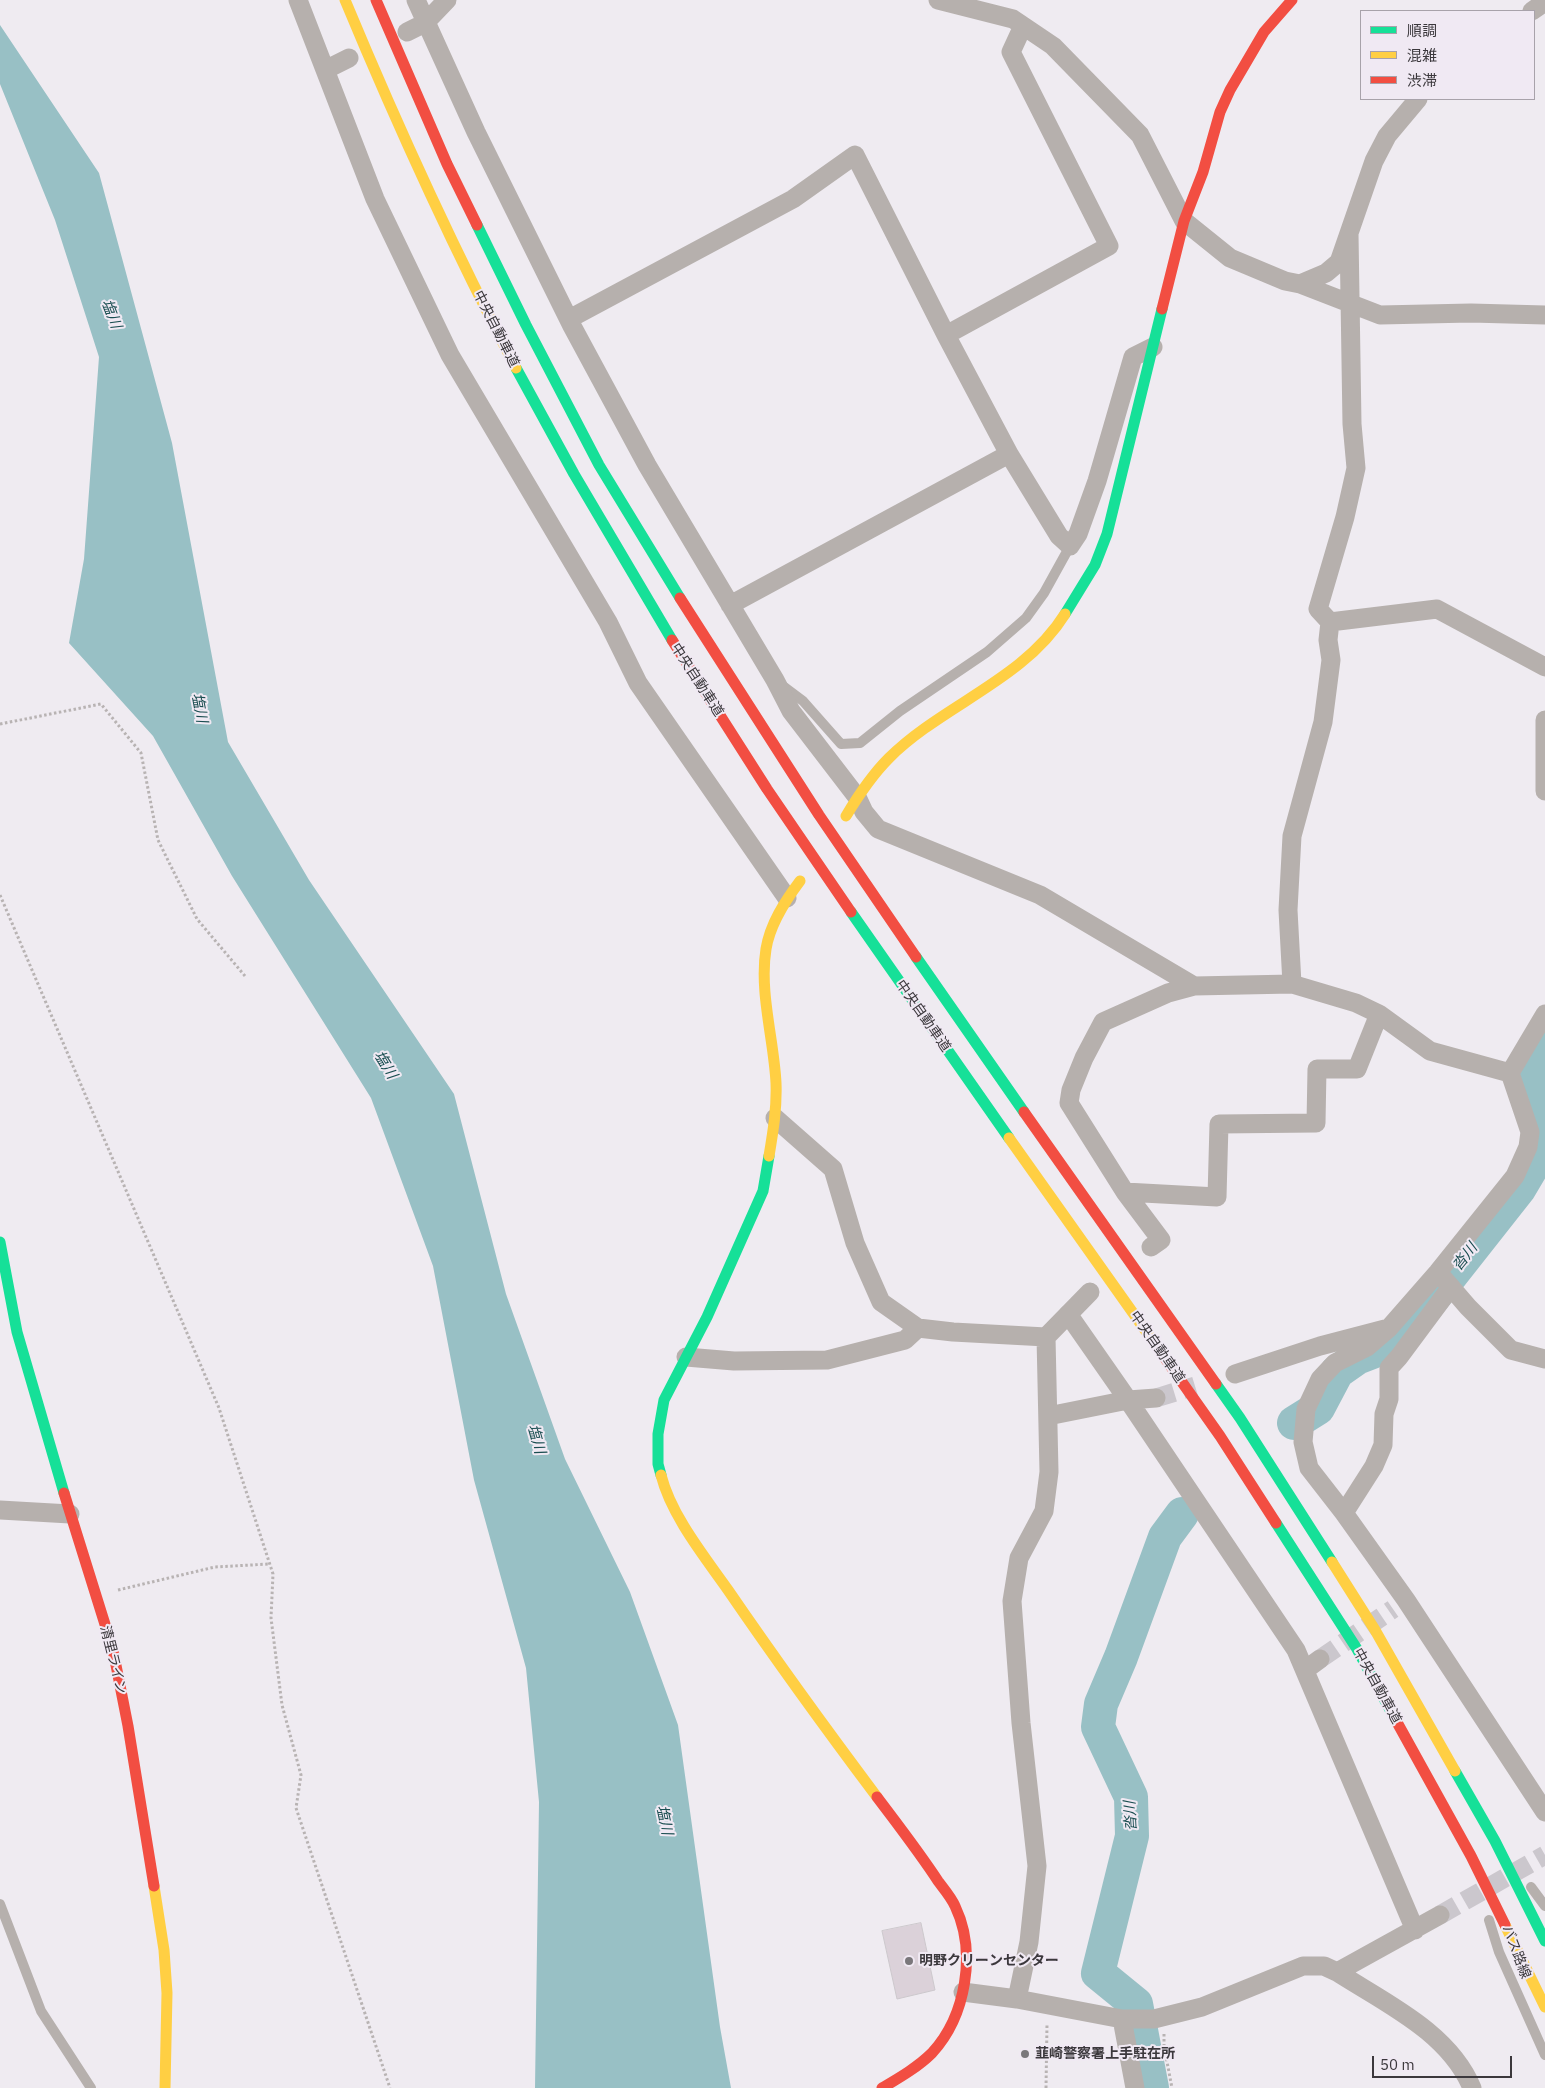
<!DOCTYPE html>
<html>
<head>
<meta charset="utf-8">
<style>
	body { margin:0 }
	#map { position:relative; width:1545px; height:2088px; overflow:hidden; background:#efebf1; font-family:"IBM Plex Sans","Noto Sans JP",sans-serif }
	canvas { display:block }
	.legend { position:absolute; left:1360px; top:10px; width:175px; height:90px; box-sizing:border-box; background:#f0e9f3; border:1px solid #a8a2aa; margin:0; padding:6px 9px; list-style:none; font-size:15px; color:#3b383c }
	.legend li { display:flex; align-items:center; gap:10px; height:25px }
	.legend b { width:25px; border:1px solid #a8a2aa }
	.scale { position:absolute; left:1372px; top:2056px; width:140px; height:22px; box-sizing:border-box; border:2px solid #3b383c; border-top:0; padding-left:6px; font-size:15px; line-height:18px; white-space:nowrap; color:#3b383c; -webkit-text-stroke:4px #f0e9f3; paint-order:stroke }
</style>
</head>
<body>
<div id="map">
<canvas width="1545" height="2088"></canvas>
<ul class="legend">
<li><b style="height:6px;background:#16e098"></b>順調</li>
<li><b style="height:6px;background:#ffcf43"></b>混雑</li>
<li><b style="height:6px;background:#f24e42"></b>渋滞</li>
</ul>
<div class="scale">50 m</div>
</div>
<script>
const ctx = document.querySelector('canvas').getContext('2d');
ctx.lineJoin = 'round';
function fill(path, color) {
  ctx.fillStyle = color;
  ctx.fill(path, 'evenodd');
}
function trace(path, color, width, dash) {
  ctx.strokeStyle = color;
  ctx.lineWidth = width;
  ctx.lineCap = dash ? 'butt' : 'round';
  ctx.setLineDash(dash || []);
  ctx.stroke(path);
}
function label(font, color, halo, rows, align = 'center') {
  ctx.font = font + ' "IBM Plex Sans","Noto Sans JP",sans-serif';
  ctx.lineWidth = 4;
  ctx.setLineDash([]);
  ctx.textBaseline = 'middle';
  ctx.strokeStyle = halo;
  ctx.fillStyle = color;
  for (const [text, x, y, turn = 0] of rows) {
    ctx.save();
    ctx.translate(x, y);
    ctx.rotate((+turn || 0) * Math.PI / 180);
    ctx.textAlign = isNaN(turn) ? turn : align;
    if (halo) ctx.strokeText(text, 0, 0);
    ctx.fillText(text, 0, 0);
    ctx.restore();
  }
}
fill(new Path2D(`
	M0 25 99 173 172 443 228 742 309 880 454 1094 506 1294 565 1459 630 1592 678 1725 720 2027 731 2088H535L539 1802 526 1668 474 1480 433 1266 371 1098 232 876 153 736 69 643 84 559 99 357 55 220 0 84Z`), '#98c0c5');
trace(new Path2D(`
	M1294 1423 1318 1408 1337 1372 1357 1358 1383 1348 1404 1335 1519 1189 1541 1152 1543 1140 1529 1091 1528 1077 1535 1060 1545 1042
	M1152 2088 1136 2004 1098 1973 1132 1836 1131 1797 1098 1727 1101 1704 1121 1657 1165 1537 1182 1514`), '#98c0c5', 34);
const building = new Path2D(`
	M921 1923 935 1990 897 1999 882 1931Z`);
fill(building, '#dbd1d9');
trace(building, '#ccc8cc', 1);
trace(new Path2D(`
	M1156 1398 1195 1386
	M1320 1659 1393 1609
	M1440 1915 1545 1855`), '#cbc7cd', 19, [19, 9]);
trace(new Path2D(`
	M0 724 101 704 141 753 158 840 197 919 245 976
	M0 895 219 1408 273 1574 271 1618 282 1705 301 1775 296 1808 390 2088
	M118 1590 215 1567 269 1564
	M1164 2034V2046L1172 2088
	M1046 2088 1047 2024`), '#b8b3b3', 3, [2.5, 2.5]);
trace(new Path2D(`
	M783 686 803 701 841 744 860 743 900 711 987 652 1026 618 1044 593 1070 546
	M1531 1887 1545 1906
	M0 1904 41 2011 91 2088
	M1489 1920 1499 1952 1545 2055`), '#b6b0ad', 10);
trace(new Path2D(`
	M298 0 375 199 450 355 608 622 638 683 787 898
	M416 0 476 132 572 326 647 465 775 680 791 711 857 797 864 812 878 829 1040 895 1194 986
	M938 0 1013 19 1053 46 1140 135 1184 221 1230 258 1285 281 1300 284 1380 315 1471 313 1545 315
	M1532 11 1545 2
	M407 32 425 23 447 0
	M325 70 349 58
	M1300 284 1326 273 1339 262 1374 161 1387 136 1418 99
	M569 319 793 199 855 155 946 335 1009 454 1059 536 1070 546 1078 534 1097 481 1133 357 1153 347
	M946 335 1109 246 1011 52 1023 26
	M730 605 1009 454
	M1330 622 1437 609 1545 667
	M1545 720V791
	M1292 984 1288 910 1292 836 1323 722 1331 660 1328 640 1330 622 1318 609 1345 517 1356 468 1352 424 1349 234
	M1545 1014 1510 1073 1530 1132 1528 1147 1515 1176 1438 1272 1389 1328 1367 1347 1335 1363 1320 1379 1306 1409 1303 1442 1309 1468 1344 1513 1406 1600 1545 1812
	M775 1118 833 1169 855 1243 881 1302 918 1328 953 1332 1046 1337
	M1125 1192 1069 1103 1071 1090 1084 1058 1103 1022 1168 993 1194 986 1292 984 1356 1003 1379 1014 1430 1051 1510 1073
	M1151 1247 1161 1240 1125 1192 1217 1197 1219 1124 1316 1123 1317 1069H1357L1379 1014
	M1443 1278 1468 1307 1511 1350 1545 1359
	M1068 1314 1128 1400 1296 1650 1415 1930
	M686 1357 734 1361 827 1360 905 1340 918 1328
	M1235 1374 1320 1346 1385 1329
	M1048 1416 1128 1400 1156 1398
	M0 1510 70 1514
	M1344 1513 1374 1466 1383 1445 1384 1414 1389 1399V1368L1399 1357 1451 1287
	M1305 1670 1320 1659
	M1337 1972 1440 1915
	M963 1992 1017 1999 1122 2019H1154L1202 2007 1303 1966H1324L1337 1972C1385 2003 1449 2032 1472 2088
	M1017 1999 1029 1942 1037 1866 1021 1723 1012 1601 1019 1558 1044 1511 1049 1472 1046 1337 1090 1292
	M1122 2019 1135 2088`), '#b6b0ad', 19);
trace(new Path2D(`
	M477 225 526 325 599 465 680 598
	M516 368 574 474 672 640
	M1065 614 1095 565 1107 534 1162 309
	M851 912 1009 1138
	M916 957 1024 1112
	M0 1242 17 1332 64 1493
	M1216 1384 1240 1418 1332 1562
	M661 1475 658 1464V1434L664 1400 707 1317 763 1191 769 1156
	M1276 1523 1357 1649 1393 1715
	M1455 1771 1495 1841 1545 1941`), '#16e098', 11);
trace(new Path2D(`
	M345 0C397 125 453 248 516 368
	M846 816C858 796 872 775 889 758 942 705 1024 680 1065 614
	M1009 1138 1160 1351
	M769 1156C773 1132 777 1108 776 1083 774 1040 759 992 766 949 770 924 785 901 800 881
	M661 1475C671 1515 704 1556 728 1590 776 1660 826 1729 877 1797
	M1332 1562 1375 1630 1455 1771
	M154 1886 164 1950 167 1993 165 2088
	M1505 1925 1545 2007`), '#ffcf43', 11);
trace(new Path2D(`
	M376 0 447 164 477 225
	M1162 309 1184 221 1203 172 1220 112 1230 90 1264 32 1292 0
	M680 598 819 815 916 957
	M672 640 767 789 851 912
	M1024 1112 1216 1384
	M1160 1351 1220 1436 1276 1523
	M64 1493 113 1650 128 1726 154 1886
	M1393 1715 1471 1856 1505 1925
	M877 1797C898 1825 919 1852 938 1881 944 1889 951 1897 955 1906 977 1952 966 2016 932 2053 918 2067 899 2078 882 2088`), '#f24e42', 11);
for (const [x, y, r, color] of [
	[909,1961,5,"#7a777b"],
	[1025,2054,5,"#7a777b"]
]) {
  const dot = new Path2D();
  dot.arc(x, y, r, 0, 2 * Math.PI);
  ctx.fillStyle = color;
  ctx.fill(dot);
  trace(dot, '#f0e9f3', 2);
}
label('14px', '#3b383c', '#f0e9f3', [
	["中央自動車道",496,329,63],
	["中央自動車道",697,680,57],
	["中央自動車道",923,1016,55],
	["中央自動車道",1157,1347,55],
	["清里ライン",113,1660,76],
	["中央自動車道",1377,1686,61],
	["バス路線",1516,1952,69]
]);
label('bold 14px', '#3b383c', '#f0e9f3', [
	["明野クリーンセンター",919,1961],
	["韮崎警察署上手駐在所",1035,2054]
], 'left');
label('italic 15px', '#194d50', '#f0e9f3', [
	["塩川",111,314,69],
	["塩川",199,708,79],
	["塩川",385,1065,58],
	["沓川",1465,1257,-52],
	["塩川",536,1439,74],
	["沓川",1131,1816,-93],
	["塩川",664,1820,78]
]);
</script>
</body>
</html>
